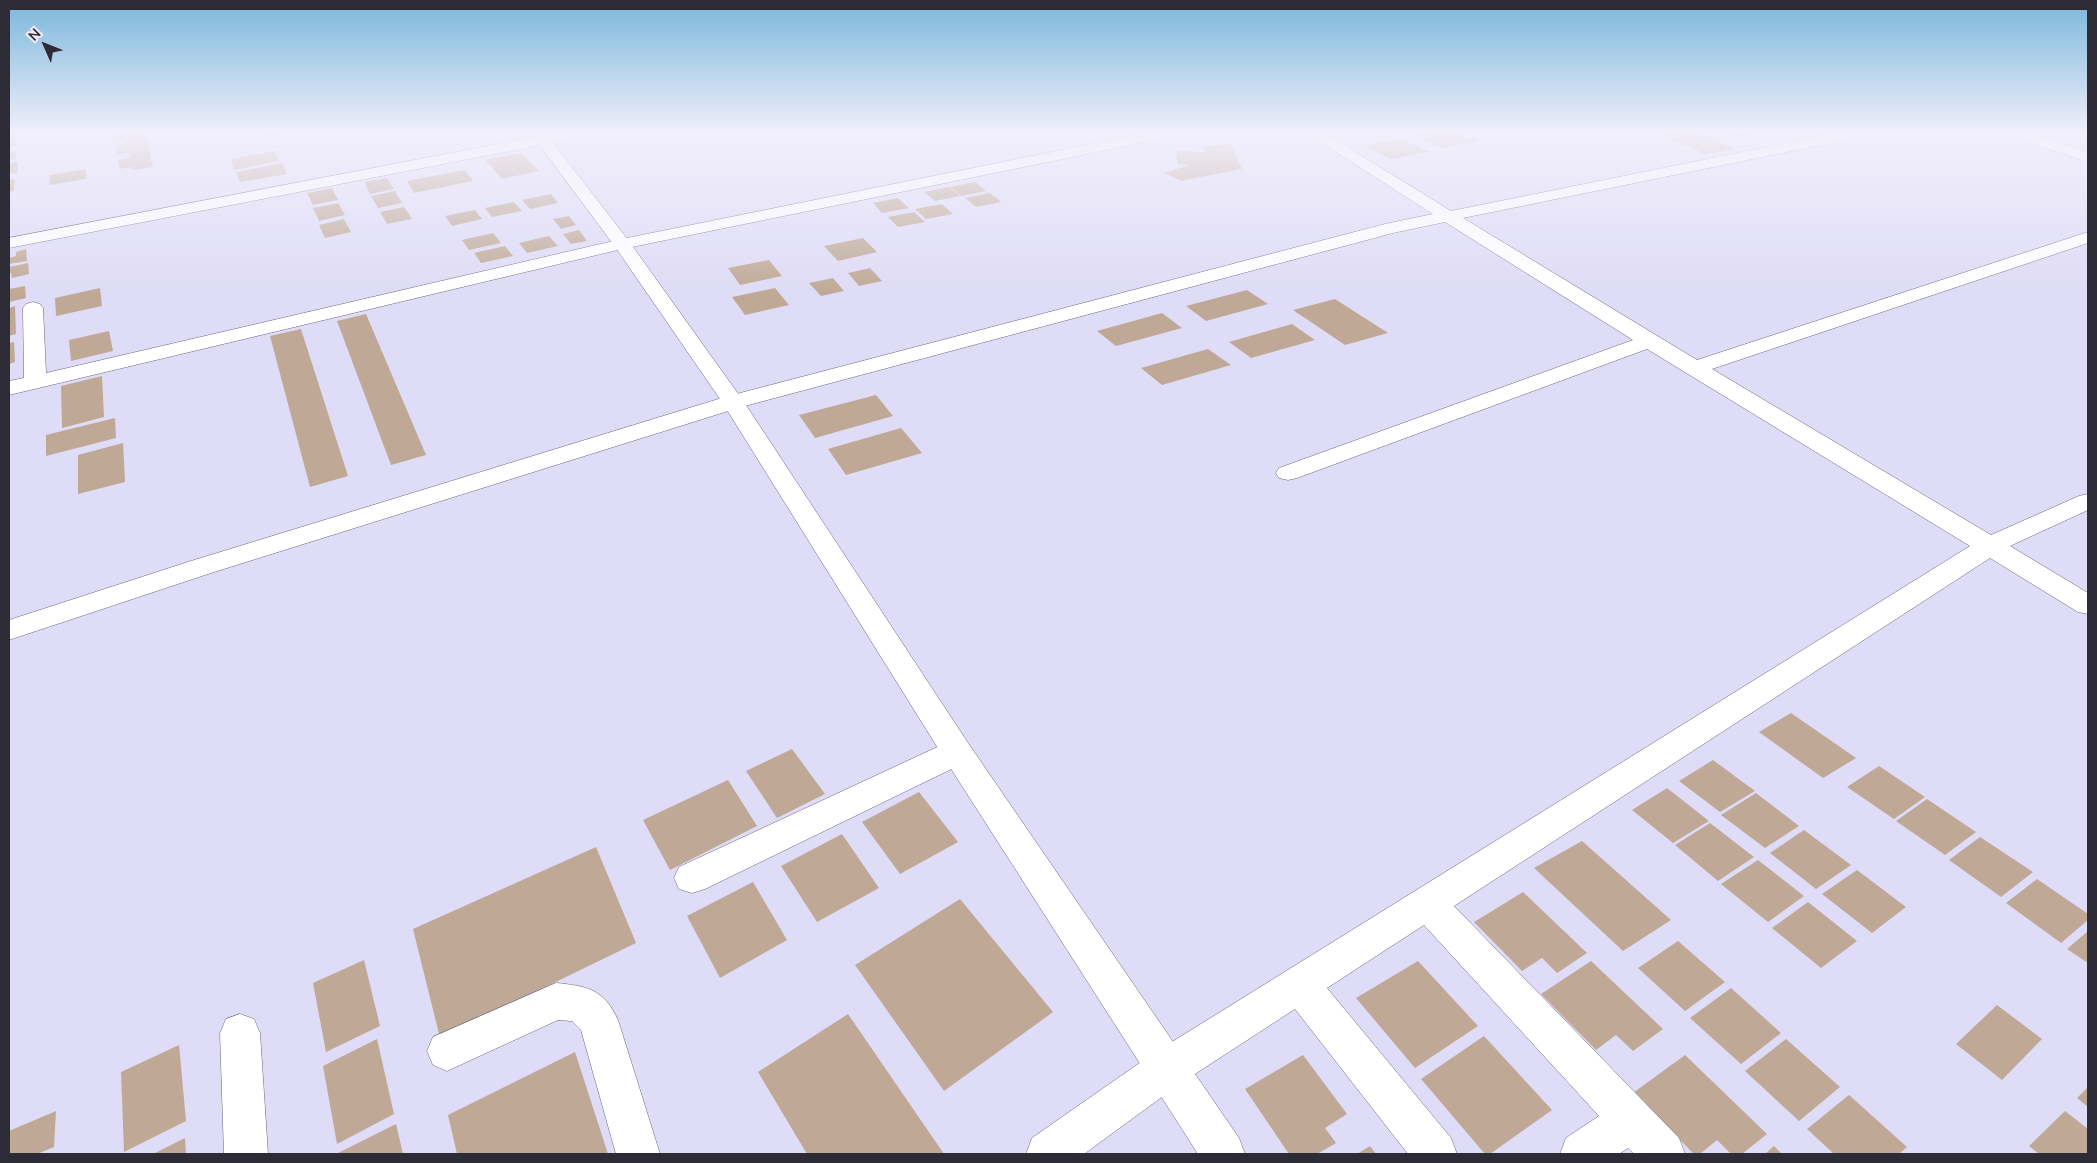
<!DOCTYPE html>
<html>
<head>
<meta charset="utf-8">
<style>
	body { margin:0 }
	#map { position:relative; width:2097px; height:1163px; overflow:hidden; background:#dfdcf7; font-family:Mulish,sans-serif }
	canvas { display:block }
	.frame { position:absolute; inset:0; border:10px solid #2d2b36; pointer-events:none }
	.north { position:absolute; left:20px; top:20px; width:50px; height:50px; -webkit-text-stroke:4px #edeafb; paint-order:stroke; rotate:314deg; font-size:14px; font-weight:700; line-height:20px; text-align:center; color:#2d2b36 }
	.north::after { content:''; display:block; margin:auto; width:18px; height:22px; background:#2d2b36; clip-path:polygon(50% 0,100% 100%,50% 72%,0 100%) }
</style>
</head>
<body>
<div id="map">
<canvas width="2097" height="1163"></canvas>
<div class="frame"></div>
<div class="north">N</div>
</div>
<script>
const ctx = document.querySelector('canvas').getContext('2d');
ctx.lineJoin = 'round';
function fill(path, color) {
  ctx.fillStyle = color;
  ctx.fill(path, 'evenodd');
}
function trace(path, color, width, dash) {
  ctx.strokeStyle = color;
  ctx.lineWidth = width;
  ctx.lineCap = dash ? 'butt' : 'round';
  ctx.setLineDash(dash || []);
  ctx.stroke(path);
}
fill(new Path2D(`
	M145 131 153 167 133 170 132 167 120 169 118 160 129 158 130 156 129 153 117 155 116 146 127 142V139L115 141 114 132Z
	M281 131H294V132L271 137 269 134Z
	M1434 131H1457L1479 141 1442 148 1414 135Z
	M1680 131H1693L1736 149 1706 154 1660 135Z
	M1760 131 1739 137 1725 132V131Z
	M17 137 16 146 9 147V139Z
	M1402 139 1429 152 1391 159 1364 145Z
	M1231 144 1242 169 1181 181 1165 173 1189 165 1177 164V151L1205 152 1202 146Z
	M16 151V159L9 160V152Z
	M275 151 279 161 234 170 231 159Z
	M521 153 539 171 502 179 485 160Z
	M18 162 17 173 9 174V163Z
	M282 163 287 174 240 182 236 172Z
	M86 169V179L49 185 50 175Z
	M465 170 473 181 414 193 407 181Z
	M387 178 394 189 370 194 364 182Z
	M15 179 14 191 9 192V180Z
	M975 182 986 191 961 196 950 187Z
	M949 187 960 196 935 201 924 192Z
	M332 188 338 200 313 205 307 193Z
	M395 191 402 203 378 208 371 196Z
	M990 193 1001 202 976 207 965 198Z
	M551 194 558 203 530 209 522 200Z
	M898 198 909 208 882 213 873 203Z
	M514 202 522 211 492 217 485 208Z
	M338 203 345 215 319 221 313 208Z
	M942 204 953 214 926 219 915 209Z
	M404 207 412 219 387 224 380 212Z
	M475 210 482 219 452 226 445 216Z
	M914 212 925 222 898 227 888 217Z
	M569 216 576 225 561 229 553 219Z
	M344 219 351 232 325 238 319 225Z
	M579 230 587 241 571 244 563 234Z
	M493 233 501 243 469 250 462 240Z
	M549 236 558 246 527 253 519 243Z
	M863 238 877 252 838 261 824 246Z
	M505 246 513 256 481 263 474 253Z
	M26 249 27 261 9 264V258L16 256V252Z
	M769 260 782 276 740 285 728 268Z
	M28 263 29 274 12 278 11 273H9V267Z
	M870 268 882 281 859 286 848 273Z
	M833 278 844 291 821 296 809 283Z
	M25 286 26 298 9 302V289Z
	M100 288 102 306 56 316 55 298Z
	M775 288 789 305 745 315 732 297Z
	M1247 290 1268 304 1206 321 1186 306Z
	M1335 299 1388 333 1345 345 1293 310Z
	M15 306 16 334 9 336V308Z
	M1162 313 1182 328 1116 346 1097 331Z
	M366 314 426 455 391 465 337 321Z
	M1292 324 1315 340 1251 358 1229 342Z
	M301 329 348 476 310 487 270 336Z
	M109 331 113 351 71 361 69 340Z
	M14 342 15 362 9 364V343Z
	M1208 349 1231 365 1162 385 1141 368Z
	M102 376 104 417 62 428 61 386Z
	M876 395 893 416 815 438 799 415Z
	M115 418 116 438 46 456V435Z
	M901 428 922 453 846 475 828 449Z
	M123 443 125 482 78 494V455Z
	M1791 713 1856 758 1823 778 1759 732Z
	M792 749 825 794 777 818 746 771Z
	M1713 760 1755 791 1720 812 1679 781Z
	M1879 766 1925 797 1894 819 1847 787Z
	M728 780 757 826 670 870 643 820Z
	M1667 788 1709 821 1673 843 1632 810Z
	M919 792 958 842 900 874 862 822Z
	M1756 793 1799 826 1765 848 1721 815Z
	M1927 799 1976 832 1945 855 1896 821Z
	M1710 823 1754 857 1718 881 1675 845Z
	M1804 830 1851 865 1816 889 1770 853Z
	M842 834 879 888 817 922 781 866Z
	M1980 837 2033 872 2001 897 1949 860Z
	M1582 841 1671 920 1623 951 1534 868Z
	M596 847 636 943 440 1038 413 929Z
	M1758 860 1804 896 1768 922 1721 884Z
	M1857 870 1906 907 1872 933 1822 894Z
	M2037 879 2088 914V920L2061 943 2006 903Z
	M753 882 787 940 720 978 687 916Z
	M1523 892 1587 953 1557 973 1542 958 1522 971 1474 922Z
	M960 899 1053 1012 944 1091 855 965Z
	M1808 902 1857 941 1821 968 1772 928Z
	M2088 931V963L2067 949Z
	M1678 941 1725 982 1685 1011 1638 968Z
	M364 960 380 1026 326 1052 313 983Z
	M1418 961 1478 1026 1415 1068 1356 998Z
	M1591 961 1663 1029 1633 1051 1616 1035 1596 1050 1541 994Z
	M1731 988 1781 1033 1741 1064 1690 1018Z
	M1997 1005 2042 1039 2002 1080 1956 1044Z
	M848 1014 944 1154H807L758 1072Z
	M1484 1036 1552 1110 1490 1154H1485L1421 1079Z
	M377 1039 394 1114 337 1144 323 1066Z
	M1786 1039 1840 1087 1799 1121 1745 1071Z
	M179 1045 186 1121 124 1152 121 1072Z
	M575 1052 608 1154H457L448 1115Z
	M1303 1055 1347 1114 1325 1128 1336 1143 1317 1154H1289L1245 1089Z
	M1685 1055 1767 1134 1742 1154H1731L1717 1140 1700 1154H1694L1633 1093Z
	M2088 1087V1107L2077 1098Z
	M1849 1095 1907 1147 1899 1154H1834L1807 1129Z
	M56 1111 54 1147 37 1154H9V1131Z
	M2065 1111 2088 1129V1154H2039L2029 1146Z
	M396 1124 403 1154H336Z
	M185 1138 186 1154H153Z
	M1370 1146 1376 1154H1357Z
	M1774 1146 1782 1154H1765Z`), '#bfa996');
const minor = new Path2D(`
	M566 131H600L593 135 9 248V238Z
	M1156 131H1187L1180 135 622 249 9 395V381L24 378 23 308 26 304 33 302 40 304 43 308 46 373 622 239Z
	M1303 131H1321L1451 211 1846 131H1877L1870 135 1463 218 1697 360 2088 232V243L1712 369 1991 535 2079 496 2088 494V510L2010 546 2088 593V614L2078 612 1990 558 1454 906 1679 1138 1685 1154H1634L1628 1148 1619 1154H1560L1566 1138 1599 1116 1424 925 1327 988 1451 1138 1457 1154H1408L1295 1009 1181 1083 1084 1154H1026L1032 1138 1151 1055 1970 546 1647 349 1297 478 1288 480 1279 478 1276 473 1279 468 1633 340 1445 222 1393 233 741 407 211 573 9 640V620L191 561 725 397 1385 224 1433 214Z
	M2002 131H2025L2088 152V162L2004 134Z
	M957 740 968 743 973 752 968 761 705 889 692 893 679 889 674 878 679 867 946 743Z
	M556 983C587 986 604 989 618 1020L660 1154H616L581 1030 572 1021 558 1020 447 1071 433 1065 427 1051 433 1037Z
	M240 1014 254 1019 260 1033 268 1154H224L220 1033 226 1019Z`);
const tertiary = new Path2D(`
	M529 131H544L628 240 744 402 968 743 1239 1138 1245 1154H1198L946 761 722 402 616 248Z`);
trace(minor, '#68657c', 1);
trace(tertiary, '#68657c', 1);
fill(minor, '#fff');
fill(tertiary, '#fff');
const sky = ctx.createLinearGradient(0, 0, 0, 294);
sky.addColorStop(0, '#7ab6db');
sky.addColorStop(0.45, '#f1effb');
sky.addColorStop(1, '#f1effb00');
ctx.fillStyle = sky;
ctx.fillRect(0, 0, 2097, 294);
</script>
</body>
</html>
